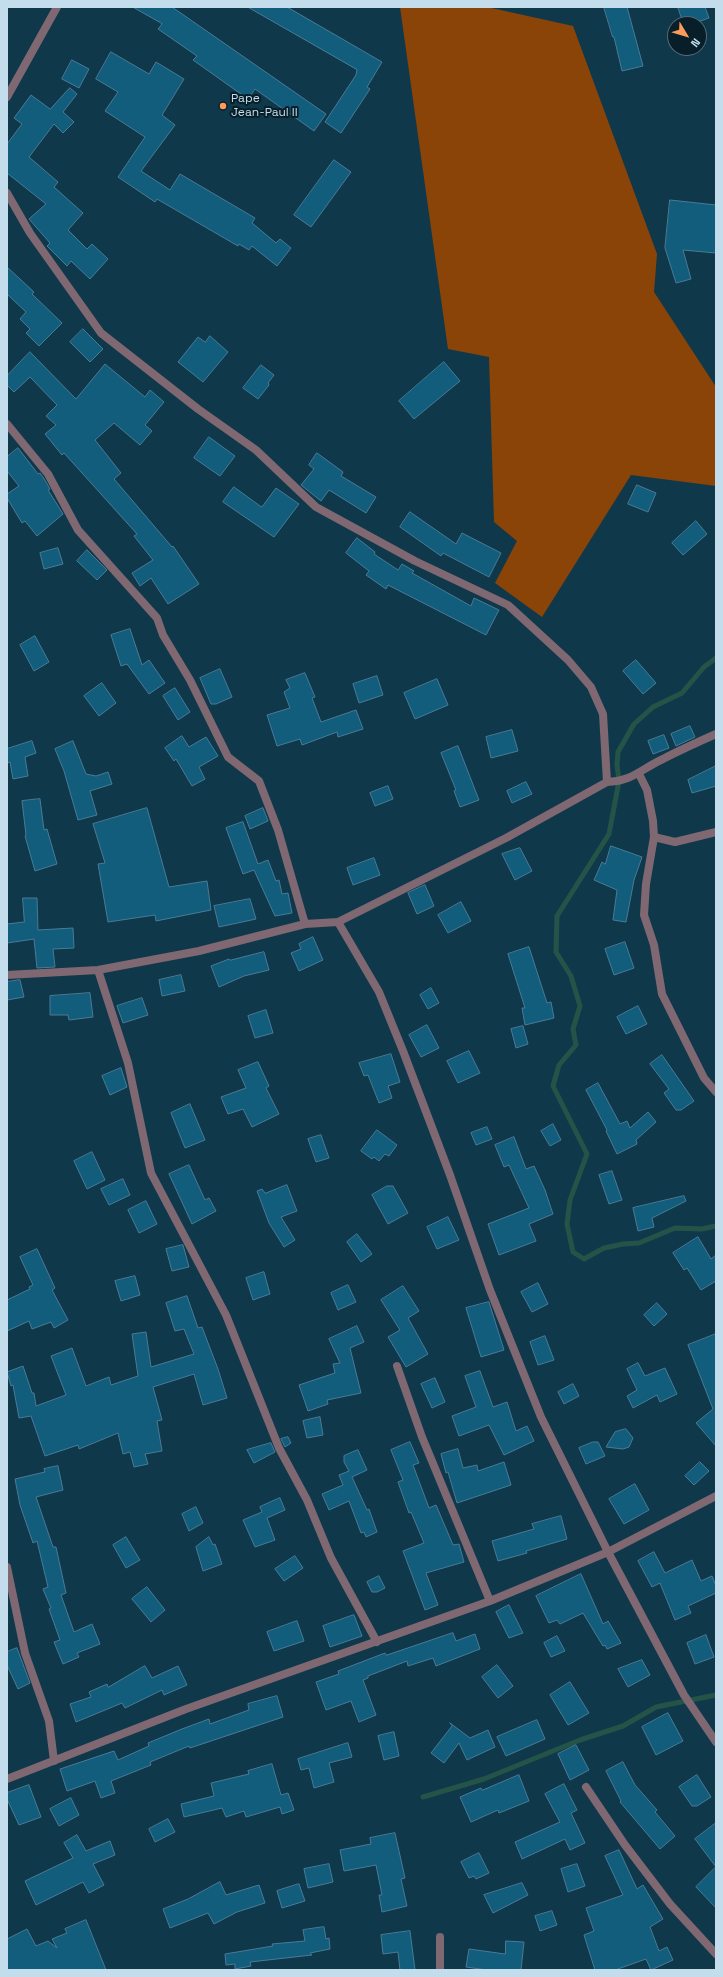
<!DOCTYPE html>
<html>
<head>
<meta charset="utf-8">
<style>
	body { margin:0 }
	#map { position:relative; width:723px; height:1977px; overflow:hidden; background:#10384b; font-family:"Space Grotesk",sans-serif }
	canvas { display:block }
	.frame { position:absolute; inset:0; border:8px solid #c3ddec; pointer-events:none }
	.north { position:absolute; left:667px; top:16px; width:40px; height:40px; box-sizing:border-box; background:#081e29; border:1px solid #536a77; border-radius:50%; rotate:128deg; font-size:11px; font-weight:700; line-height:16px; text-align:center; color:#c3ddec }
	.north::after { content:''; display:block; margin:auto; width:14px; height:18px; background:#fe9b58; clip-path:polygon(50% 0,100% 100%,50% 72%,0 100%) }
</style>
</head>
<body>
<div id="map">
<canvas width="723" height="1977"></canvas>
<div class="frame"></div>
<div class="north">N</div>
</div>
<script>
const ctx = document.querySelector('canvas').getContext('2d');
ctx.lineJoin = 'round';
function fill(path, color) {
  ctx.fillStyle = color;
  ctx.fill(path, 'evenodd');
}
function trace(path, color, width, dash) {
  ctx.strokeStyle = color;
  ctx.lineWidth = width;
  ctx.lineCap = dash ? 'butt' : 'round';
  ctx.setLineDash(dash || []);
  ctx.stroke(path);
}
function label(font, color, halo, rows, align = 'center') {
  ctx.font = font + ' "Space Grotesk",sans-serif';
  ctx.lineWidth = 4;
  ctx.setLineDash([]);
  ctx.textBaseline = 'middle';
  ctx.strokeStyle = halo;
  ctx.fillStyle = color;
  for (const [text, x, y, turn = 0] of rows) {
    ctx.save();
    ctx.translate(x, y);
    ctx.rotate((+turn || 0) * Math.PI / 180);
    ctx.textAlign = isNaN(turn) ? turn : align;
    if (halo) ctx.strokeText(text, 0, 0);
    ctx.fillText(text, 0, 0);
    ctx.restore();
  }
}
fill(new Path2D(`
	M400 7H487L573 26 657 254 654 292 716 387V486L631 475 542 617 495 583 517 541 494 522 489 357 448 349Z`), '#8a4408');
trace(new Path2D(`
	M716 658 704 667 682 693 653 707 634 724 618 752 617 765 619 781 609 834 557 916 556 952 571 976 580 1006 573 1029 576 1045 559 1065 553 1086 587 1154 570 1200 567 1224 573 1252 584 1259 604 1248 623 1244 639 1243 675 1228 702 1229 716 1226
	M423 1797 484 1779 580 1740 623 1726 656 1707 716 1695`), '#245447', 5);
const building = new Path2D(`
	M133 7H172L326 114 314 131 255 89 248 99 193 60 197 56 158 29 162 24Z
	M248 7H287L382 62 367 87 370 89 341 133 325 122 356 75 357 70Z
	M604 7H627L643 66 622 71 614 37H613Z
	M678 7H705L709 18 692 24H684Z
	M111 52 149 74 156 62 184 79 162 115 175 125 141 171 170 190 180 174 255 218 252 223 276 243 280 239 291 248 277 266 252 246 249 250 239 244 238 246 157 199 155 202 118 177 145 137 105 111 118 92 96 79Z
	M72 60 89 69 79 88 62 79Z
	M70 88 77 94 63 112 74 122 63 133 54 124 29 157 58 182 54 187 83 213 68 230 87 249 92 244 108 259 90 279 71 261 67 266 47 246 50 243 29 219 46 204 7 173V144L22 124 14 118 31 95 50 109Z
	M334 160 351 172 311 227 294 215Z
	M670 200 716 205V253L683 250 691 279 676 283 665 248Z
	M7 267 34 292 32 294 62 323 39 346 26 333 30 329 20 319 26 312 7 294Z
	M83 329 103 349 90 362 70 342Z
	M210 336 228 352 203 382 178 362 198 337 205 342Z
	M30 352 76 399 105 364 145 397 150 390 164 402 145 425 152 431 140 445 114 423 95 440 121 473 114 479 172 547 173 546 199 584 168 604 151 578 140 586 132 573 153 560 134 536 137 534 64 453 62 455 45 434 56 425 46 416 57 405 30 377 14 392 7 385V376Z
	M444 362 460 381 414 419 399 401Z
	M261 365 274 375 268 383 269 385 258 399 243 388Z
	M209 437 235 456 220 476 194 458Z
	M18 448 38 474 40 473 43 477 50 489 48 490 63 514 37 536 25 521 22 523 7 498V494L19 486 7 471V457Z
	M317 453 343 472 341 476 376 497 366 513 329 490 321 501 301 485 314 469 309 465Z
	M637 485 656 493 648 512 628 504Z
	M234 487 260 506 262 507 276 488 299 504 274 537 223 502Z
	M410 512 456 544 462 533 501 553 489 577 443 553 441 556 400 527Z
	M696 521 707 534 683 555 672 543Z
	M357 538 375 552 374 554 398 570 402 564 414 571 412 573 471 606 474 598 499 610 486 635 388 585 386 589 366 575 369 571 346 553Z
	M58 548 63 564 44 569 40 553Z
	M87 550 107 570 97 580 77 561Z
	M130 629 142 665 149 660 165 683 149 694 127 664 121 666 111 635Z
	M35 636 49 662 34 671 20 645Z
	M636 660 656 683 643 694 623 671Z
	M220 669 232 697 216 704H211L200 678Z
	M305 673 315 697 312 698 321 722 356 710 363 729 338 737 337 732 302 745 300 739 277 746 267 715 290 708 284 692 290 688 286 680Z
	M377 676 383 695 359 703 353 684Z
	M437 679 448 705 415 719 404 693Z
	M102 683 116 703 99 716 84 696Z
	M175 688 190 712 178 720 163 696Z
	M690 726 695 737 676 746 671 734Z
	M512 730 518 751 491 758 486 737Z
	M664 735 669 748 653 754 648 741Z
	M182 736 189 747 206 737 218 756 199 767 205 779 192 786 176 759 174 761 165 748Z
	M32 741 36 753 25 757 28 776 13 779 10 762 7 763V749Z
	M73 741 86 774 96 776 108 772 112 784 90 791 97 815 78 820 64 771 55 749Z
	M458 746 479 800 460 807 454 791 456 790 441 753Z
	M716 766V786L692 793 688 780Z
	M526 782 532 794 512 803 507 791Z
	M388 786 393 799 375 806 370 793Z
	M40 799 44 830 47 829 57 864 35 871 25 836 26 835 22 801Z
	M147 808 169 887 207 881 211 910 156 921 155 915 108 922 98 864 105 863 93 824Z
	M263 808 268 821 250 829 245 816Z
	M243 822 258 864 268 860 276 881 279 880 282 894 288 893 292 913 275 916 254 870 243 874 226 828Z
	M611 846 642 857 634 880 626 922 613 920 617 890 594 880 602 862 605 864Z
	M520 848 532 871 515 880 502 854Z
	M374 858 380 875 353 885 347 868Z
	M425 885 434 906 417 914 408 893Z
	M23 898H37L38 930 73 928 74 948 53 949 55 967 37 968 34 939 7 943V924L24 922Z
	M250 899 256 919 219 927 214 906Z
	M461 902 471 921 448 933 438 915Z
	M313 937 323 960 299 971 291 953 301 949 299 944Z
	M625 942 634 968 614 975 605 949Z
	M529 947 547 1003 551 1002 554 1018 525 1025 522 1008H525L508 954Z
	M264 952 269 970 244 976 219 987 211 966 229 959 230 960Z
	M181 975 185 991 162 996 159 980Z
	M20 980 24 997 7 1000V982Z
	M431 988 439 1003 428 1009 420 995Z
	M90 993 93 1017 69 1020 68 1015H50V996Z
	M142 998 148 1015 123 1023 117 1006Z
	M638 1006 647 1024 626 1034 617 1017Z
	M266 1010 273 1033 255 1038 248 1016Z
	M427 1025 439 1048 421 1057 409 1035Z
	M523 1026 528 1044 516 1048 511 1029Z
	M469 1051 480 1073 458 1083 447 1061Z
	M391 1054 400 1082 388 1086 392 1098 379 1103 368 1075 364 1076 359 1063Z
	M662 1055 694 1101 681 1110H676L664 1093 669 1089 650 1064Z
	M258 1062 269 1086 266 1088 279 1114 252 1127 243 1109 228 1114 221 1097 246 1088 238 1070Z
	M121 1068 127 1087 110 1095 102 1076Z
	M598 1083 620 1124 627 1121 630 1128 648 1112 656 1122 636 1140 637 1144 617 1154 606 1131 607 1130 586 1090Z
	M190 1104 205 1140 185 1148 171 1113Z
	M553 1124 561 1140 550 1146 541 1131Z
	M487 1127 492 1139 476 1145 471 1133Z
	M377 1130 397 1145 389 1156 385 1154 379 1161 374 1157 372 1159 361 1151Z
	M321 1135 329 1158 316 1162 308 1139Z
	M514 1137 526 1169 534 1166 545 1190 553 1214 529 1224 536 1241 499 1255 488 1224 529 1208 509 1165 504 1167 495 1145Z
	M92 1152 105 1180 87 1189 74 1161Z
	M189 1165 205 1200 209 1198 216 1211 192 1224 169 1174Z
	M612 1171 622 1200 609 1204 599 1175Z
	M123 1179 130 1195 109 1205 101 1189Z
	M287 1185 297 1211 281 1217 295 1240 284 1247 269 1223 257 1191 262 1189 265 1193Z
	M387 1186H393L408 1213 388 1224 372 1195Z
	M684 1196 686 1201 652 1218 654 1227 638 1231 633 1208Z
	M146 1201 157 1224 139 1233 128 1210Z
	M448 1217 459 1240 437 1249 427 1227Z
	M357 1234 372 1254 361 1262 347 1242Z
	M698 1237 711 1259 716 1255V1281L701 1290 687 1268 684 1270 673 1253Z
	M183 1245 189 1267 172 1271 166 1249Z
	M37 1249 55 1288 52 1290 68 1320 54 1328 51 1322 32 1329 29 1321 7 1331V1300L30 1289 29 1287 33 1285 20 1257Z
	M264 1272 270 1294 253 1300 246 1278Z
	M135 1276 140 1295 121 1301 115 1281Z
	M538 1283 548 1304 532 1312 521 1292Z
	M348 1285 356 1302 338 1310 331 1293Z
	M403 1286 419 1311 408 1318 428 1354 406 1367 388 1337 400 1330 381 1300Z
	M187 1296 198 1328 202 1327 218 1369 227 1398 203 1405 194 1374 153 1387 162 1420 157 1421 162 1451 145 1454 148 1464 134 1467 130 1452 123 1454 118 1433 79 1449 78 1445 45 1456 31 1416 19 1418 13 1385 11 1386 7 1372 23 1366 32 1393H34L36 1406 66 1395 51 1356 72 1348 86 1386 109 1377 111 1385 138 1376 132 1334 146 1332 151 1367 194 1354 184 1329 175 1331 166 1303Z
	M489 1302 504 1350 481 1357 466 1308Z
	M657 1303 667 1314 654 1326 644 1315Z
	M357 1326 364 1342 350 1348 361 1393 327 1400 328 1404 308 1411 299 1385 335 1373 333 1364 340 1363 329 1339Z
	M716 1334V1446L696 1423 713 1409 688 1345Z
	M545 1336 554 1360 538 1365 530 1342Z
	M638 1363 645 1376 665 1368 677 1394 660 1402 657 1395 633 1408 627 1396 637 1390 627 1369Z
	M480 1371 493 1407 507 1402 516 1431 527 1426 534 1441 504 1455 489 1425 459 1436 452 1416 476 1407 465 1376Z
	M435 1378 445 1402 432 1408 421 1384Z
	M573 1384 579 1396 564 1404 558 1392Z
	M320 1417 323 1435 307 1438 303 1421Z
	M626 1429 633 1438 629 1447 623 1449 606 1447 615 1432Z
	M288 1437 291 1443 285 1447 281 1439Z
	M410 1442 419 1463 413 1465 429 1508 436 1505 453 1545 459 1544 464 1562 426 1573 438 1605 425 1610 403 1551 424 1543 411 1512 409 1513 398 1482 403 1480 391 1450Z
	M593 1442H598L605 1456 586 1464 579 1448Z
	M271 1443 275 1452 254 1463 247 1450Z
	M458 1449 463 1468 477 1465 478 1471 504 1462 511 1485 457 1503 448 1472 446 1473 441 1454Z
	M358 1450 367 1470 352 1477 367 1510 369 1509 377 1532 366 1537 364 1532 361 1533 349 1501 329 1510 322 1494 343 1485 339 1475 349 1471 344 1462V1456Z
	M700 1462 709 1471 694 1485 685 1476Z
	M58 1466 63 1490 36 1497 53 1547H56L66 1593 61 1595 74 1632 92 1624 100 1644 77 1653 79 1657 63 1664 54 1642 60 1640 49 1609 51 1608 43 1589 48 1587 37 1541 33 1543 20 1505 15 1479 45 1472 44 1469Z
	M635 1484 649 1510 624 1524 609 1499Z
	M280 1498 285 1510 267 1518 275 1540 255 1547 243 1520 262 1512 260 1507Z
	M196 1507 203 1523 189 1531 182 1514Z
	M561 1516 567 1539 526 1551 527 1553 498 1561 492 1541 534 1529 532 1524Z
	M126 1537 140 1560 126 1568 113 1545Z
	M209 1537 213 1545 215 1544 222 1564 203 1571 196 1547Z
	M654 1552 665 1573 692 1560 701 1581 712 1576 716 1586V1593L688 1606 691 1613 675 1620 660 1583 652 1587 638 1561Z
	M295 1556 303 1568 284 1581 275 1569Z
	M581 1574 603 1624 608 1621 621 1643 607 1649 605 1645 603 1646 583 1613 560 1624 557 1620 549 1623 536 1596Z
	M379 1576 385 1588 377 1592H372L367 1582Z
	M147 1587 165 1610 151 1622 132 1599Z
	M509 1605 523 1633 509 1638 496 1612Z
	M354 1615 362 1636 330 1647 323 1626Z
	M297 1621 304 1641 274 1651 267 1632Z
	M453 1633 456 1641 475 1634 480 1649 436 1666 433 1658 408 1666 407 1661 368 1676V1678L363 1680 376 1715 359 1722 351 1701 326 1710 316 1682 339 1674 338 1671 385 1653 386 1655Z
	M706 1635 714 1657 695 1664 687 1643Z
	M557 1636 565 1651 551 1657 544 1643Z
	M17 1648 30 1683 18 1689 7 1665V1652Z
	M642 1660 650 1675 628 1687 618 1669Z
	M497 1665 513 1686 498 1698 482 1677Z
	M145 1666 152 1678 178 1666 187 1685 164 1695 162 1690 125 1708 122 1703 76 1722 70 1704 91 1697 89 1692 107 1684 108 1687Z
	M570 1682 589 1713 568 1725 550 1695Z
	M277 1696 283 1717 190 1748 189 1746 150 1762 151 1765 111 1781 115 1793 101 1798 95 1781 67 1791 60 1769 114 1751 118 1760 149 1746 148 1743 182 1729 209 1719 210 1724 249 1710 248 1704Z
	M668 1713 683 1741 656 1755 642 1727Z
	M537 1720 545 1739 506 1756 497 1737Z
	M450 1723 470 1738 488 1730 495 1747 467 1760 459 1743 444 1763 431 1753 452 1726Z
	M394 1732 399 1756 384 1760 378 1736Z
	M348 1743 352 1757 329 1763 334 1782 314 1788 309 1768 301 1770 298 1759Z
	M576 1745 589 1770 570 1780 558 1754Z
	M623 1762 635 1785 657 1810 655 1812 675 1836 660 1849 620 1802 621 1801 606 1771Z
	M272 1764 281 1795 288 1793 294 1810 282 1814 280 1807 246 1817 244 1811 226 1817 222 1808 184 1817 181 1804 214 1796 211 1783 249 1774 248 1771Z
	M519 1775 529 1801 499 1813 498 1810 471 1822 460 1797 481 1788 482 1790Z
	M697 1775 711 1797 697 1806H692L679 1787Z
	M564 1784 577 1810 571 1813 585 1843 570 1850 565 1839 522 1859 515 1842 560 1822 545 1794Z
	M29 1785 41 1817 19 1825 7 1799V1793Z
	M71 1798 79 1815 59 1826 50 1809Z
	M168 1819 175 1832 155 1842 149 1829Z
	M716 1823V1867L695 1839Z
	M395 1833 405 1878 401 1879 407 1906 382 1912 379 1895H382L376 1865 344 1871 340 1850 371 1844 370 1838Z
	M77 1835 86 1851 110 1841 115 1855 93 1864 104 1885 89 1893 83 1882 36 1905 25 1881 73 1858 64 1843Z
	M619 1850 637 1889 643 1885 663 1919 650 1927 659 1951 667 1947 673 1960 651 1970 646 1959 615 1970H595L584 1935 594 1931 586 1908 623 1895 605 1856Z
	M479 1853 489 1873 476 1879 474 1876 469 1878 461 1862Z
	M329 1864 333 1882 308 1888 304 1869Z
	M577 1864 585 1886 568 1892 561 1869Z
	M716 1867V1908L696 1887Z
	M220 1882 226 1895 259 1885 265 1903 237 1912 214 1924 208 1913 170 1928 163 1909 188 1899Z
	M522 1883 528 1895 493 1913 484 1895Z
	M299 1884 305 1901 282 1908 277 1891Z
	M552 1911 557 1925 540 1931 535 1916Z
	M86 1920 106 1970H7V1939L27 1929 36 1946 48 1941 57 1948 52 1939 67 1933 65 1929Z
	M324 1927 326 1939 329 1938 330 1949 310 1953 312 1955 250 1962 251 1966 235 1969V1964L226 1965 225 1954 273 1946 272 1944 305 1941 303 1930Z
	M410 1931 415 1970H400L398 1952 383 1954 381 1935Z
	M506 1941 524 1942 521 1970H487L466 1967 469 1949 505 1954Z`);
fill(building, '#125c7c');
trace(building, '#497b96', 1);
trace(new Path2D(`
	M7 97 57 7
	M7 193 30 233 101 333 198 409 256 450 316 507 415 561 508 605 568 660 591 687 603 714 607 782
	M7 424 48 474 78 530 157 618 163 635 190 680 228 757 259 781 278 830 305 924
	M639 774 647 790 653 821 654 837 646 884 644 915 654 945 662 994 704 1078 716 1092
	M654 837 675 842 716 832
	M338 922 379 992 403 1051 450 1175 490 1290 541 1417 608 1552 684 1695 716 1742
	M98 970 128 1063 151 1173 226 1315 279 1448 307 1500 331 1558 377 1642
	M7 975 98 970 199 951 305 924 338 922 506 838 607 782C633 781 641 769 663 759 680 750 698 742 716 734
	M397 1366 422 1437 490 1601
	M7 1567 25 1653 49 1721 54 1761
	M7 1779 186 1709 490 1601 608 1552 716 1496
	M586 1787 625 1845 670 1904 716 1954
	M440 1970V1937`), '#7f6871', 8);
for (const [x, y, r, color] of [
	[223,106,4,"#fe9b58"]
]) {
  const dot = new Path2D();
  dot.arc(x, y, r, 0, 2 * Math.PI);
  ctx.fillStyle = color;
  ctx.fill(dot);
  trace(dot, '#081e29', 1.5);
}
label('12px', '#c3ddec', '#081e29', [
	["Pape",231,99],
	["Jean-Paul II",231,113]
], 'left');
</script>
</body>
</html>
